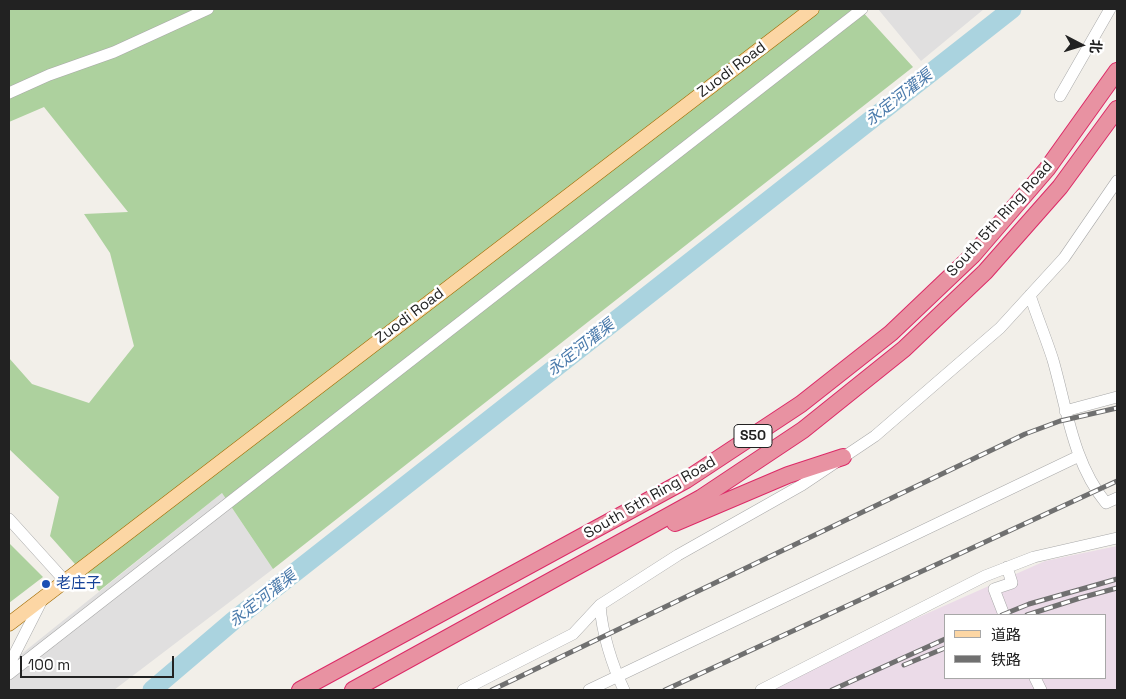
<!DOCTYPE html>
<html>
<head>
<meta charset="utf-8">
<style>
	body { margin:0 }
	#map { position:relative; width:1126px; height:699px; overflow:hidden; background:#f2efe9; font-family:"Space Grotesk","Noto Sans SC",sans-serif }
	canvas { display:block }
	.frame { position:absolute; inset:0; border:10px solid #222; pointer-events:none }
	.legend { position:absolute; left:944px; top:614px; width:162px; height:65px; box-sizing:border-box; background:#fff; border:1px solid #a7a7a7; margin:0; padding:6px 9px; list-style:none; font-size:15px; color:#222 }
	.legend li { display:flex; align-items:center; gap:10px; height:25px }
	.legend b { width:25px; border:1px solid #a7a7a7 }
	.north { position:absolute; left:1056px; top:20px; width:50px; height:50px; -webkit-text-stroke:4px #fff; paint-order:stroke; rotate:95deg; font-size:14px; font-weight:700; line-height:20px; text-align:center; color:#222 }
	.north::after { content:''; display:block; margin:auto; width:18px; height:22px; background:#222; clip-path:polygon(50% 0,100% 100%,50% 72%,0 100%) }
	.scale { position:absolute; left:20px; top:656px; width:154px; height:22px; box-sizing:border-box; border:2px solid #222; border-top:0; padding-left:6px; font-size:15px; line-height:18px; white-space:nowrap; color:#222; -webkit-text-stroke:4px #fff; paint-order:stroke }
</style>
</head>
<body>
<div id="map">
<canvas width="1126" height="699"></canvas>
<div class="frame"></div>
<ul class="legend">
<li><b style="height:6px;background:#fcd6a4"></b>道路</li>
<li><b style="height:6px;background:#707070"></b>铁路</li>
</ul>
<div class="north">北</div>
<div class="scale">100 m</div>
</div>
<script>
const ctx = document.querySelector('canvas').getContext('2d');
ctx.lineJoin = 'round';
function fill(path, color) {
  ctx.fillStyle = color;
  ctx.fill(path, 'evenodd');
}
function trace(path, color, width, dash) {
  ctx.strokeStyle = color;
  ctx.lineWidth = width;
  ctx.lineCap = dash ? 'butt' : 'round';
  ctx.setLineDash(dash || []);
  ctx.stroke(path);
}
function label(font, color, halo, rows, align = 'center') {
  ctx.font = font + ' "Space Grotesk","Noto Sans SC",sans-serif';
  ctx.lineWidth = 5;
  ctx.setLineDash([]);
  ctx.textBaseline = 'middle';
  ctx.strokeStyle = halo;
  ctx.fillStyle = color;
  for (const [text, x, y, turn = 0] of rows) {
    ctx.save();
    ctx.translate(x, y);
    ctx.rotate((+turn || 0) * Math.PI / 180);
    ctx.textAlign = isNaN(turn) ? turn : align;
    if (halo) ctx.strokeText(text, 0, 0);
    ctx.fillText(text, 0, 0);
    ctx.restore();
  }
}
fill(new Path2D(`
	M878 9H984L921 61Z
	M222 493 273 569 114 690H9V664Z`), '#e0dfdf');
fill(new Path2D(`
	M1117 546V690H755L1045 561ZM945 615H1105V678H945Z`), '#ebdbe8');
fill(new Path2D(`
	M9 9H860L913 67 273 569 222 493 99 591 50 536 59 497 9 449V358L32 384 89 403 134 346 110 253 84 214 128 212 44 107 9 122Z
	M9 543 43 577 9 603Z`), '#add19e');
trace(new Path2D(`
	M152 690 233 621 1012 9`), '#aad3df', 19);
const minor = new Path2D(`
	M9 93 49 75 114 52 208 9
	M1060 96 1110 9
	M1030 295C1037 317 1046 338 1053 360 1067 409 1073 463 1106 503L1117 498
	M1065 411 1117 397
	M9 519 65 581
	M600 605C602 633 612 665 624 690
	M1004 615 994 589 1012 583 1007 567
	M9 665 42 600
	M9 674 862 9
	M1035 678 1041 690
	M463 690 573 634 600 605 678 555 802 485 875 436 1000 328 1064 258 1117 181
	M589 690 1079 456
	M761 690 985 576 1034 557 1117 538`);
const major = new Path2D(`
	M9 624 812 9`);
const highway = new Path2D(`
	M675 523 788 475 843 457
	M300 690 686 480 801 404 891 333 973 255 1047 169 1117 71
	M353 690 701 498 803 430 904 349 985 272 1060 187 1117 109`);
trace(minor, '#a9a9a9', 12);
trace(major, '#a06b00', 15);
trace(highway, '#dc2a67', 18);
trace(minor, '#fff', 11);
trace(major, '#fcd6a4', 14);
trace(highway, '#e892a2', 16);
const rail = new Path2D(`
	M1002 615 1029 604 1117 579
	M1027 615 1080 598 1117 588
	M904 665 945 648
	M492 690 1025 434 1060 421 1117 408
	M665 690 1117 481
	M832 690 945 639`);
trace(rail, '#707070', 5);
trace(rail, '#fff', 3, [9]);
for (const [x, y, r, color] of [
	[46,584,5,"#1a4fb4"]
]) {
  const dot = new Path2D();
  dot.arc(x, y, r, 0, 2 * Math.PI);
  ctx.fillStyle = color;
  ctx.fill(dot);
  trace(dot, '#fff', 2);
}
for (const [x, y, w] of [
	[753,436,38]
]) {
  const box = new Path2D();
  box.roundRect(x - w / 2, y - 11.5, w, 23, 4);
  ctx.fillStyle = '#fff';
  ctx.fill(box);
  trace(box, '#222', 1);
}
label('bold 14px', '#222', null, [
	["S50",753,436]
]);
label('15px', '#222', '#fff', [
	["Zuodi Road",732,70,-37],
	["South 5th Ring Road",1000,219,-48],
	["Zuodi Road",410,316,-37],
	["South 5th Ring Road",650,498,-30]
]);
label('15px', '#164399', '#fff', [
	["老庄子",56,584]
], 'left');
label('italic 16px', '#4a7aab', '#fff', [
	["永定河灌渠",899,98,-38],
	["永定河灌渠",581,348,-38],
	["永定河灌渠",263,599,-38]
]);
</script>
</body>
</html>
